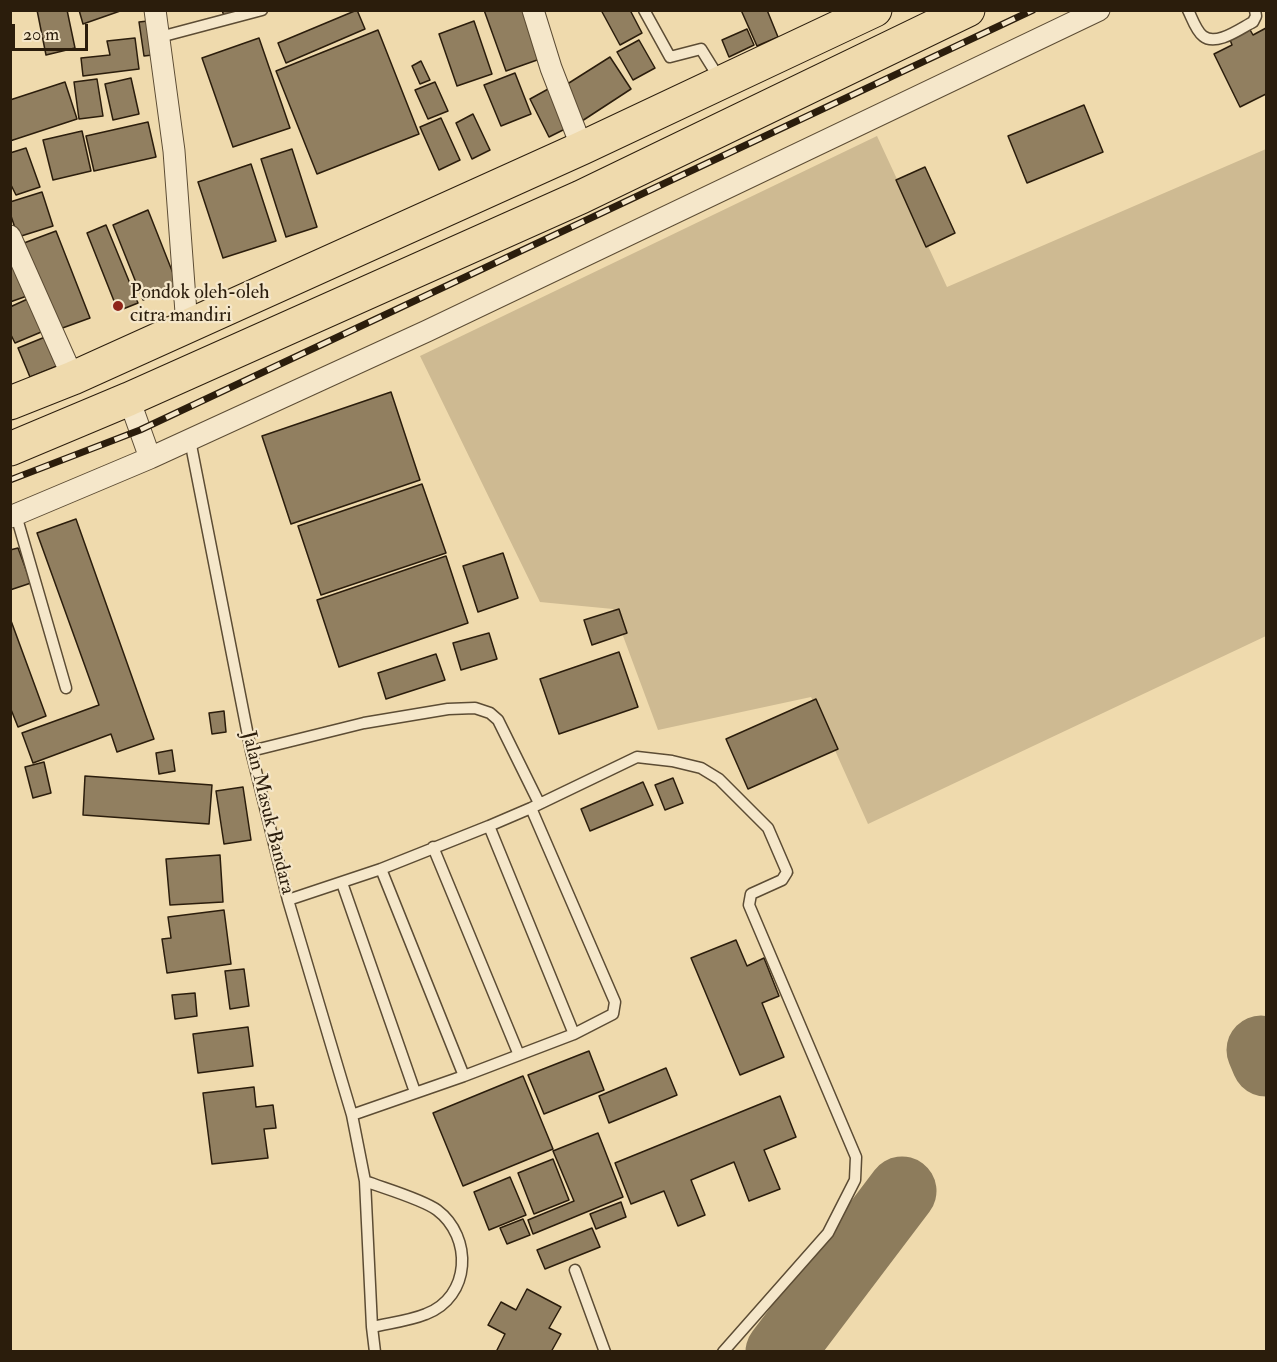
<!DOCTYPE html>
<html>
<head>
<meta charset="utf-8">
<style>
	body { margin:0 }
	#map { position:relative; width:1277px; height:1362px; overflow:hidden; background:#efdaad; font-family:"IM FELL Double Pica",serif }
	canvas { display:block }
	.frame { position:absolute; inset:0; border:12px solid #2b1d0c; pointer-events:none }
	.scale { position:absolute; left:12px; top:24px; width:76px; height:27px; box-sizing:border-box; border:3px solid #2b1d0c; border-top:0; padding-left:8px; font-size:18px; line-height:21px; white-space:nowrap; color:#2b1d0c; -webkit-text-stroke:4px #f5e7ca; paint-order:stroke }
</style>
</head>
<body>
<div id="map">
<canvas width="1277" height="1362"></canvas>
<div class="frame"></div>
<div class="scale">20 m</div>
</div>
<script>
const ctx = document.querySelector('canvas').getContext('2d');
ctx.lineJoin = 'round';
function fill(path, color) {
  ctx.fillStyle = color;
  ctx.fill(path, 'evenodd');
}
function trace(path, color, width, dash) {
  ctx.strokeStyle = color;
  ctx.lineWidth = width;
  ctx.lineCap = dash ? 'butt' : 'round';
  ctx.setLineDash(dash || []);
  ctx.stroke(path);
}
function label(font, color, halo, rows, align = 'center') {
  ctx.font = font + ' "IM FELL Double Pica",serif';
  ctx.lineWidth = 4.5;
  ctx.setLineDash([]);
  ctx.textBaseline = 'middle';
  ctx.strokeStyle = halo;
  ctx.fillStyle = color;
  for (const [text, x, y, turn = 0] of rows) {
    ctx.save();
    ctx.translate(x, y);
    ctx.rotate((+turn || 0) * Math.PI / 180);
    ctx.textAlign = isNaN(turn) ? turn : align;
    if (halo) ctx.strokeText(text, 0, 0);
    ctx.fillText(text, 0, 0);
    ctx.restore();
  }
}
fill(new Path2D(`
	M877 136 947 287 1266 149V636L868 824 811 697 658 730 613 609 540 602 420 356Z`), '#ceba92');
trace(new Path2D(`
	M1261 1050 1266 1062
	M780 1352 902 1191`), '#8d7c5c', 69);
const building = new Path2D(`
	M37 10H67L75 48 46 55Z
	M79 10H123L83 24Z
	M222 10H238L224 16Z
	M357 10 365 29 286 63 278 43Z
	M484 10H523L540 59 506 71Z
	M601 10H630L642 33 620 45Z
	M741 10H767L778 37 757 46Z
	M156 20 161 54 144 56 139 22Z
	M474 21 492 74 457 86 439 34Z
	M1249 28 1253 35 1266 28V94L1240 107 1214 54 1232 45 1229 37Z
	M747 29 754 45 729 57 722 40Z
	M378 30 419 134 317 174 276 71Z
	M135 38 139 69 83 76 81 58 110 55 107 41Z
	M259 38 290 128 233 147 202 58Z
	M639 40 655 68 633 80 617 52Z
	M610 57 631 89 582 121 561 88Z
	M421 61 430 80 420 84 412 66Z
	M515 73 531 114 501 126 484 85Z
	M131 78 139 114 113 120 105 84Z
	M97 79 103 116 79 119 74 82Z
	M65 82 77 119 10 141V100Z
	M435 82 448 111 428 119 415 90Z
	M550 88 569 127 549 137 530 99Z
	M1084 105 1103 152 1027 183 1008 136Z
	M473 114 490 150 472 159 456 123Z
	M441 118 460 160 439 170 420 127Z
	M148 122 156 157 94 171 86 136Z
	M82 131 91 171 53 180 43 140Z
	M26 148 40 187 16 195 10 183V153Z
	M292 149 317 227 286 237 261 159Z
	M251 164 276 241 223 258 198 182Z
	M925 167 955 233 926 247 896 180Z
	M42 192 53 226 18 237 10 213V202Z
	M148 210 178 286 143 300 113 225Z
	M106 225 138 303 118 311 87 233Z
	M56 231 90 318 57 330 24 243Z
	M10 254 27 296 10 302Z
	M32 297 46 330 15 343 10 333V307Z
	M50 335 62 364 30 377 18 348Z
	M391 392 420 480 291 524 262 436Z
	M422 484 446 553 321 595 298 526Z
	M76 519 154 739 117 752 111 734 33 763 22 733 99 705 37 533Z
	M18 548 31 583 10 590V550Z
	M503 553 518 598 478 612 463 566Z
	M446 556 468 623 339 667 317 600Z
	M619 609 627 633 592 645 584 620Z
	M10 618 46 716 18 727 10 707Z
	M489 633 497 659 461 670 453 643Z
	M619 652 638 707 559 734 540 679Z
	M436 654 445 680 386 699 378 673Z
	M816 699 838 749 748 789 726 739Z
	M224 711 226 732 212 734 209 713Z
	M172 750 175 771 159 774 156 753Z
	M44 762 51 793 33 798 25 767Z
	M85 776 212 785 209 824 83 815Z
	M673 778 683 803 665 810 655 785Z
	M643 782 653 805 590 831 581 809Z
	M243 787 251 840 224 844 216 791Z
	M220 855 223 902 170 905 166 859Z
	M224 910 231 964 167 973 162 939 171 938 168 917Z
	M736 940 747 966 764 958 779 996 762 1003 784 1057 740 1075 691 958Z
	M244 969 249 1006 230 1009 225 971Z
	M195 993 197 1016 175 1019 172 995Z
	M248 1027 253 1066 198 1073 193 1034Z
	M589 1051 604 1090 544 1114 528 1075Z
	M666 1068 677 1095 609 1123 599 1096Z
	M523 1076 553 1149 463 1186 433 1113Z
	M254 1087 256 1107 273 1105 276 1128 264 1129 268 1158 212 1164 203 1093Z
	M780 1096 796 1137 764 1150 780 1189 749 1201 734 1162 691 1180 705 1215 678 1226 664 1191 631 1204 615 1163Z
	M598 1133 623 1197 533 1234 528 1220 574 1201 553 1151Z
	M553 1159 569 1200 534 1214 518 1173Z
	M510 1177 526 1215 489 1230 474 1192Z
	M621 1202 626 1217 596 1229 590 1214Z
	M523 1219 530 1235 507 1244 500 1228Z
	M592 1228 600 1247 545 1269 537 1250Z
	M527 1289 561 1307 549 1328 561 1334 551 1352H496L505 1334 488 1325 501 1302 516 1310Z`);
fill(building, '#917f60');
trace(building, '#2b1d0c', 1.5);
const service = new Path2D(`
	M644 10 670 57 701 49 719 78
	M1188 10C1192 18 1196 31 1203 36 1216 47 1241 28 1253 22L1256 16 1255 10
	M160 37 262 10
	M190 440 251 751 288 900 352 1115 365 1181 372 1327C389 1323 409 1321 426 1314 471 1297 473 1237 437 1210 422 1199 383 1188 365 1181
	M16 515 66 688
	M251 751 364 723 448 709 475 708 490 713 498 720 539 803
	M489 826 574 1034
	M433 847 519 1055
	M381 869 464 1076
	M342 883 415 1092
	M288 900 381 869 489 826 531 808 637 757 672 761 701 768 719 779 768 828 787 872 782 880 751 894 749 905 856 1157 855 1180 828 1233 723 1352
	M352 1115 464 1076 574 1034 613 1014 615 1002 531 808
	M575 1270 605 1352
	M372 1327 375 1352`);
const minor = new Path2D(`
	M155 10 174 151 187 326
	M533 10 551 68 582 148
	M10 236 73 378
	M129 399 150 458
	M10 517 150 458 427 331 1099 10`);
const trunk = new Path2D(`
	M10 403 73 378 582 148 875 10
	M10 449 129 399 581 197 968 10`);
trace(service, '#5c4c34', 13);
trace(minor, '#5c4c34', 23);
trace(trunk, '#2b1d0c', 35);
trace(service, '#f5e7ca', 10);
trace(minor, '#f5e7ca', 21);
trace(trunk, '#efdaad', 33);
const rail = new Path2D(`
	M10 480 140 430 1033 10`);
trace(rail, '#2b1d0c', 7);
trace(rail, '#f5e7ca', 4.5, [14]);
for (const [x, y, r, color] of [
	[118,306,6,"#8f2418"]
]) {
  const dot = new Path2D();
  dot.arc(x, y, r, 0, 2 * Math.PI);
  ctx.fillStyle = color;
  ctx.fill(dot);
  trace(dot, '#f5e7ca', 2);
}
label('20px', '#2b1d0c', '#f5e7ca', [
	["Pondok oleh-oleh",130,294],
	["citra mandiri",130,317]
], 'left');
label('20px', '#2b1d0c', '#f5e7ca', [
	["Jalan Masuk Bandara",267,813,76]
]);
</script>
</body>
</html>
